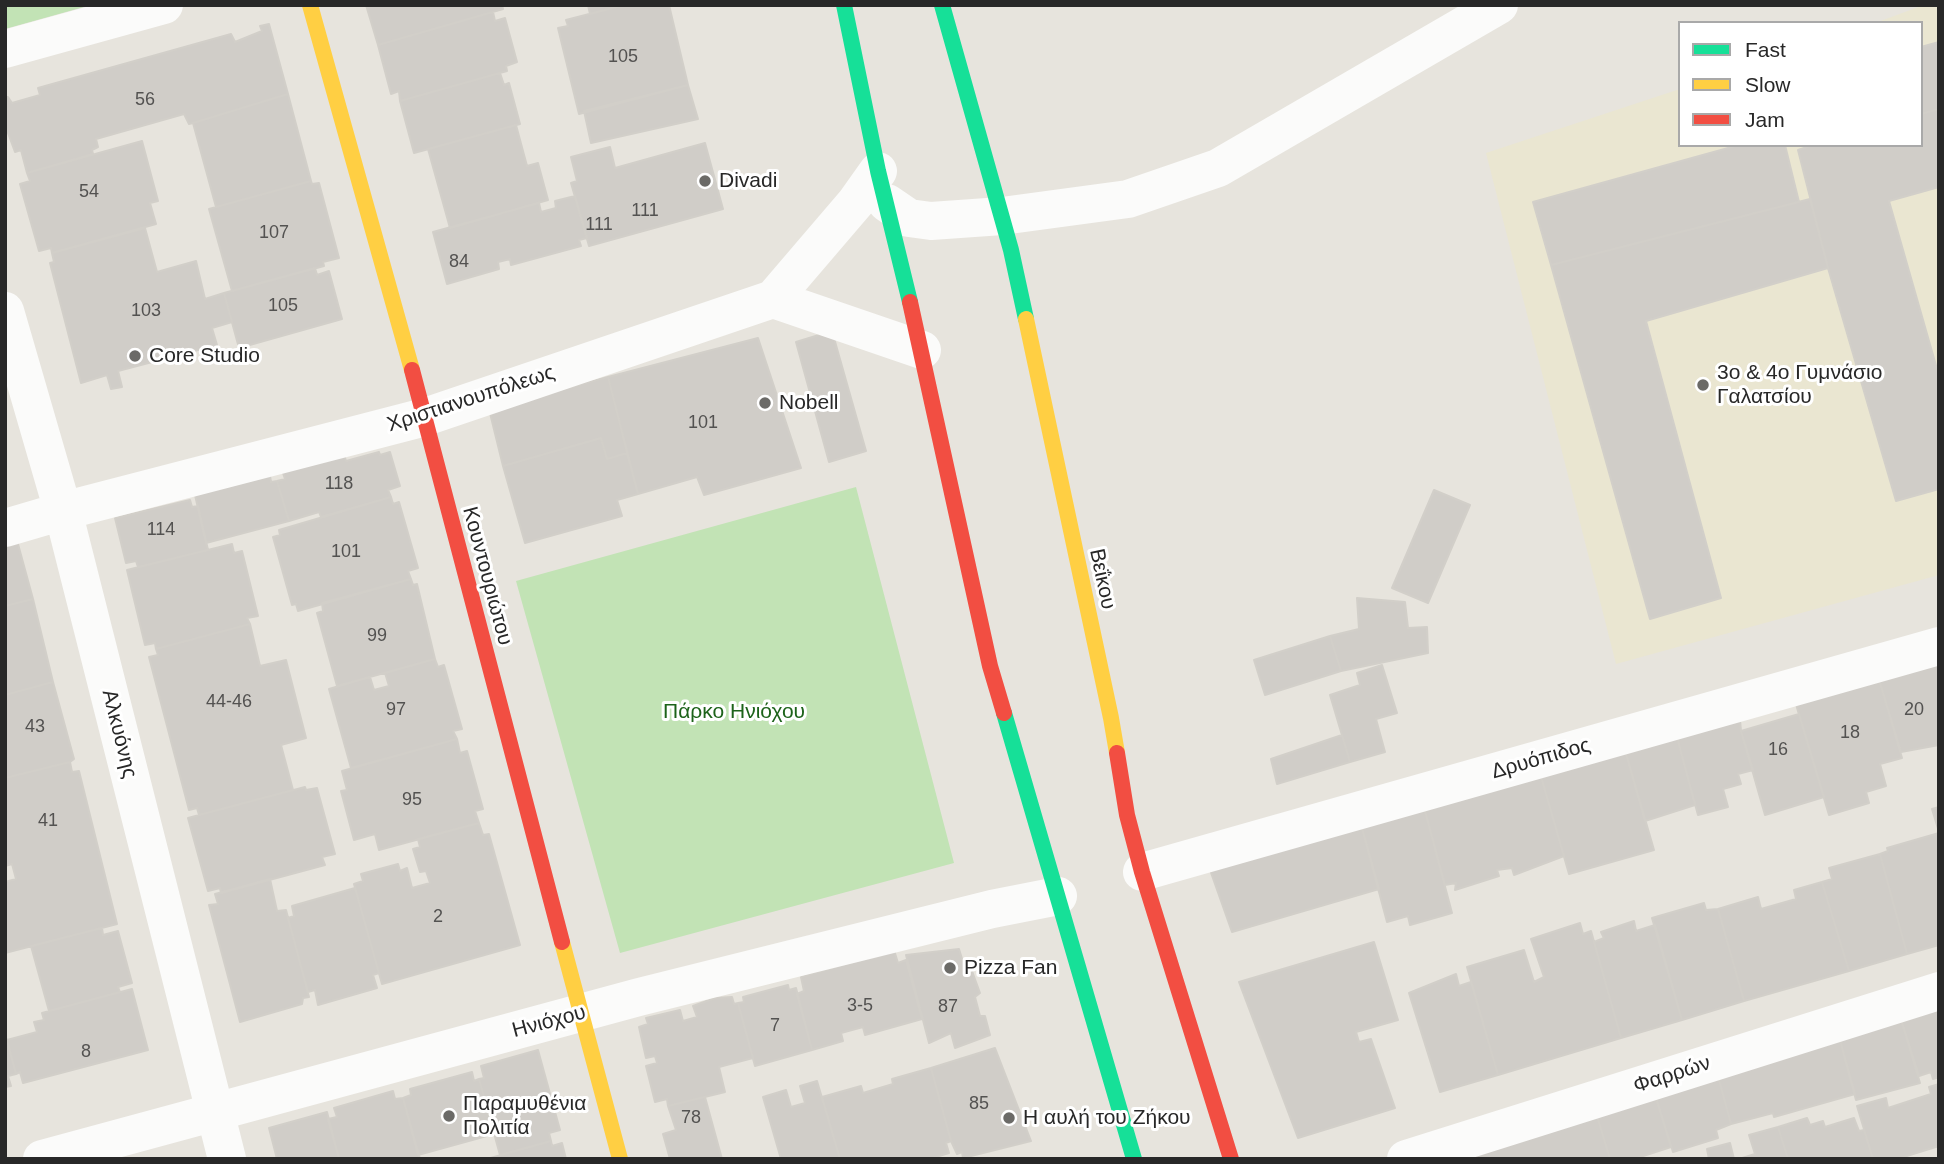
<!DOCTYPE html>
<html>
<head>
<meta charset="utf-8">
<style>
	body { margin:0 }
	#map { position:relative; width:1944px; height:1164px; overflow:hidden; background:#e7e4dd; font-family:Arial,sans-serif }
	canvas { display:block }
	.frame { position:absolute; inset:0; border:7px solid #282828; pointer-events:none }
	.legend { position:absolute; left:1678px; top:21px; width:245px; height:126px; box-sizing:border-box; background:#fff; border:2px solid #a9a9a9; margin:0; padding:9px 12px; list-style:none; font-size:21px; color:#282828 }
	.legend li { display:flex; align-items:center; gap:14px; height:35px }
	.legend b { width:35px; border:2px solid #a9a9a9 }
</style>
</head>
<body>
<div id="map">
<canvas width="1944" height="1164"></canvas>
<div class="frame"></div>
<ul class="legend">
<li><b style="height:9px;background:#16e098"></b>Fast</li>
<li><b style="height:9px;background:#ffcf43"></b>Slow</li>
<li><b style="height:9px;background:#f24e42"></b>Jam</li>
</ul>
</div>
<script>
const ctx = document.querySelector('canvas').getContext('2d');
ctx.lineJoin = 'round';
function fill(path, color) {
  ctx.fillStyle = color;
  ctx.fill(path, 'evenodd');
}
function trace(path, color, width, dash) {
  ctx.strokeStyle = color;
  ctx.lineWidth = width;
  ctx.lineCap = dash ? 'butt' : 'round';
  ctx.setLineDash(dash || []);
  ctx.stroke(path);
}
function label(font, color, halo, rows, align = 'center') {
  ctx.font = font + ' Arial,sans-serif';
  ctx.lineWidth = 6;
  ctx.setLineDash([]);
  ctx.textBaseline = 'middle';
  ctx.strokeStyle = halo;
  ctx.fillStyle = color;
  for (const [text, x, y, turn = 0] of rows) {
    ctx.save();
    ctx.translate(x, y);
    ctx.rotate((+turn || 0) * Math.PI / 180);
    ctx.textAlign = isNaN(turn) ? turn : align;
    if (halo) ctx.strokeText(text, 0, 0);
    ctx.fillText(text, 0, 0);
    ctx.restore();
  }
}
fill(new Path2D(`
	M1924 5H1939V575L1616 664 1486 153 1680 89V145H1921V23H1875Z`), '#eae6d1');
fill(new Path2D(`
	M5 5H91L5 29Z
	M856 487 954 863 620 953 516 581Z`), '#c2e3b5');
const building = new Path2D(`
	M366 5H502L503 9 378 45Z
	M588 5H624L590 14Z
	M624 5H669L688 85 579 114 558 28 568 26 566 20Z
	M493 12 495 21 505 18 517 62 506 66 507 71 400 101 399 91 391 94 378 45Z
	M269 24 288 94 193 123 189 124 184 114 96 139 98 147 92 150 93 154 27 173 21 150 15 152 5 125V97H8L12 103 40 95 38 88 231 34 235 42 262 31 260 26Z
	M1939 42V109L1921 114V47Z
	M500 73 504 85 509 83 520 124 414 153 400 101Z
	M688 85 698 119 591 143 584 111Z
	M288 94 311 181 216 207 193 123Z
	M1939 109V187L1889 201 1939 376V489L1896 501 1828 268 1798 150 1813 145H1921V114Z
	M516 125 527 166 538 163 548 200 450 228 428 149Z
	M142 141 158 201 150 203 156 224 52 253 51 248 39 251 20 184 30 181 27 173Z
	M705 143 723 209 589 246 571 183 577 181 571 157 610 147 615 168Z
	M1739 145H1785L1799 202 1551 265 1533 202Z
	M311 181 312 184 319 183 339 258 323 262 324 266 232 291 209 209Z
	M575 196 587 238 579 240 581 246 511 265 510 259 498 262 499 269 447 284 433 232 539 203 541 212 556 208 555 201Z
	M1810 199 1828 268 1646 321 1721 598 1650 619 1551 265Z
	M145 228 157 272 196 261 205 299 224 293 232 322 212 328 217 345 118 371 122 387 111 389 107 375 81 383 50 263 54 262 52 253Z
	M315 268 317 275 329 271 342 319 239 348 224 293Z
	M832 331 866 451 829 462 796 342Z
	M758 338 801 468 704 495 697 477 638 494 608 377Z
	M608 377 627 453 607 459 601 438 503 466 489 409Z
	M601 438 607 459 627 453 638 494 617 500 622 516 525 543 503 466Z
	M343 451 346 461 379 452 380 455 390 452 400 486 388 490 391 497 321 517 319 512 289 521 277 481 285 479 282 470Z
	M270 476 271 482 277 481 289 521 206 543 195 495Z
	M1434 490 1470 505 1428 603 1392 588Z
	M391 497 393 504 399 502 418 568 408 571 411 579 298 611 296 604 292 605 273 537 280 535 279 530Z
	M190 500 192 507 198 506 208 550 138 567 136 561 126 563 115 518Z
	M18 544 33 599 5 606V547Z
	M232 544 234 553 242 551 258 616 247 618 250 624 156 649 155 643 145 645 127 570Z
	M411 579 413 585 417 584 435 659 337 686 317 613 323 611 322 603Z
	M1357 598 1405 602 1408 628 1427 627 1428 653 1341 671 1330 636 1359 629Z
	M33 599 53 682 5 695V606Z
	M250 624 260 666 286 660 306 738 281 745 293 790 199 815 197 808 189 810 149 657 158 655 156 649Z
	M1330 636 1341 671 1265 695 1254 660Z
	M435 659 438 667 444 665 462 729 453 731 457 739 351 768 329 689 370 677 374 690 389 686 385 673Z
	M1939 659V745L1901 752 1878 676Z
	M1382 665 1397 713 1376 719 1385 752 1350 762 1330 695 1360 685 1357 673Z
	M1878 676 1902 758 1880 764 1886 786 1866 792 1869 803 1829 815 1795 701Z
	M53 682 74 759 70 762 5 778V695Z
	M1799 714 1824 797 1765 815 1741 731Z
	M1740 720 1741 731 1753 770 1738 774 1741 784 1723 789 1728 807 1698 815 1675 730Z
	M1342 735 1350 762 1277 784 1271 759Z
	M1677 737 1695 805 1645 821 1625 750Z
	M457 739 460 753 467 751 483 809 475 811 479 823 379 850 375 834 354 840 341 791 347 790 342 771Z
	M1625 750 1654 850 1569 874 1540 773Z
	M70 762 72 772 79 771 117 924 5 953V882L16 879 12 864 5 866V778Z
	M1540 773 1564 856 1514 875 1512 868 1497 870 1499 876 1455 890 1456 883 1445 885 1424 807Z
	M305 787 306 790 317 788 335 854 322 857 325 865 221 893 220 888 208 891 188 818Z
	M1424 807 1452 913 1410 925 1408 916 1387 922 1359 817Z
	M1939 807V832L1932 809Z
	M1359 817 1379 889 1232 932 1209 867Z
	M479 823 483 835 489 834 520 945 382 984 354 884 363 881 361 874 398 864 400 871 407 868 412 888 430 883 426 871 420 872 413 849 420 847 418 839Z
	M1939 833V945L1907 954 1880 854 1888 851 1887 848Z
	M1880 854 1907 954 1849 971 1822 882 1832 879 1829 868Z
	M270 879 277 911 286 910 309 997 303 998 302 1004 240 1022 209 905 218 904 215 894Z
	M1822 882 1849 971 1744 1001 1718 909 1758 897 1761 909 1796 899 1794 890Z
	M355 888 379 973 373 975 377 988 318 1005 315 990 308 992 288 918 294 916 292 906Z
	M1704 903 1706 910 1718 909 1744 1001 1682 1020 1652 918Z
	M1634 921 1636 931 1655 925 1682 1020 1621 1038 1594 942 1604 938 1601 932Z
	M1580 923 1583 934 1591 931 1621 1038 1498 1075 1467 967 1524 950 1534 982 1544 977 1531 939Z
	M102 928 103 935 118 931 132 983 118 987 120 992 49 1011 31 946Z
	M1374 942 1398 1020 1356 1032 1359 1042 1371 1039 1395 1108 1298 1138 1239 982Z
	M959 949 963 962 968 960 980 993 975 997 980 1016H985L990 1035 955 1048 951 1033 929 1043 906 955Z
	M894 950 898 963 906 960 922 1019 865 1035 863 1027 841 1033 843 1041 812 1050 797 994 804 991 801 977Z
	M1456 974 1459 986 1471 982 1498 1075 1440 1092 1409 993Z
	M788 985 789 990 796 988 812 1050 755 1066 738 1003 744 1002 743 997Z
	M132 989 148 1050 23 1083 20 1072 16 1074 7 1040 37 1032 34 1022 44 1020 42 1013Z
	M732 997 734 1004 738 1003 753 1058 719 1067 725 1092 668 1106 667 1099 655 1102 646 1066 657 1063 655 1056 646 1058 639 1027 648 1024 646 1018 680 1010 683 1021 697 1017 693 1006 715 998Z
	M1939 1005V1077L1933 1079 1931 1072 1919 1076 1900 1016Z
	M1900 1016 1920 1083 1856 1100 1838 1033Z
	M1838 1033 1855 1094 1774 1117 1773 1113 1731 1124 1716 1069Z
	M5 1034 16 1074 8 1076 11 1086 5 1087Z
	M995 1048 1031 1141 963 1158 962 1152 957 1154 951 1141 931 1068Z
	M538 1050 560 1130 549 1133 551 1141 500 1155 479 1079 484 1078 481 1066Z
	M931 1068 951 1141 946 1143 949 1153 929 1159H840L822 1097 861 1086 863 1093 893 1084 892 1079Z
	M1716 1069 1731 1124 1716 1130 1718 1138 1673 1152 1653 1088Z
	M472 1072 474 1081 479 1079 494 1134 418 1155 403 1098 411 1095 410 1089Z
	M817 1081 840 1159H781L763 1097 786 1090 791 1107 805 1103 800 1086Z
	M1939 1084V1146L1897 1159H1873L1857 1106 1886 1098 1888 1108 1931 1094 1929 1087Z
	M1653 1088 1671 1147 1634 1159H1610L1594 1106Z
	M393 1091 395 1099 403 1098 420 1159H339L328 1119 337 1117 334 1108Z
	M705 1097 722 1159H670L663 1134 676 1130 668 1106Z
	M1594 1106 1610 1159H1419Z
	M327 1112 339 1159H277L269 1128Z
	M1807 1118 1810 1125 1823 1121 1825 1127 1854 1118 1859 1131 1864 1130 1873 1159H1788L1778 1127Z
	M1778 1127 1788 1159H1739L1755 1154 1749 1135Z
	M551 1141 552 1146 562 1143 566 1159H487Z
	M1730 1143 1734 1159H1709L1707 1149Z`);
fill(building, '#d0cdc8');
trace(building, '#d2cfc9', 2);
trace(new Path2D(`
	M5 49 164 5
	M887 203 909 218 931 221 1002 216 1128 199 1218 168 1499 5
	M773 299 922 350
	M5 311 63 511 227 1159
	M5 528 63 511 425 417 773 299 856 202 878 171
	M1142 872 1939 646
	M42 1159 639 997 992 909 1058 896
	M1406 1159 1939 991`), '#fbfbfa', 38);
trace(new Path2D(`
	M844 5 878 171 910 302
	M942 5 1011 250 1026 319
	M1004 713 1134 1159`), '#16e098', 16);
trace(new Path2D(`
	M310 5 412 370
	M1026 319 1111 718 1117 753
	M562 942 620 1159`), '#ffcf43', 16);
trace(new Path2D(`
	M910 302 990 666 1004 713
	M412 370 562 942
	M1117 753 1127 815 1142 872 1231 1159`), '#f24e42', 16);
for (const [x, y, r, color] of [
	[705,181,7,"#6b6a67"],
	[135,356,7,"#6b6a67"],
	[1703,385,7,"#6b6a67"],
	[765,403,7,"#6b6a67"],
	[950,968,7,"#6b6a67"],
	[449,1116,7,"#6b6a67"],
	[1009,1118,7,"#6b6a67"]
]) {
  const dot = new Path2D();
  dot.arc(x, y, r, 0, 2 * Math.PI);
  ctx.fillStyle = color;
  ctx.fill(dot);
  trace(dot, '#fff', 2.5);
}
label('18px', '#535251', null, [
	["105",623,57],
	["56",145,100],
	["54",89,192],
	["111",645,211],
	["111",599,225],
	["107",274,233],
	["84",459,262],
	["105",283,306],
	["103",146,311],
	["101",703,423],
	["118",339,484],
	["114",161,530],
	["101",346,552],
	["99",377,636],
	["44-46",229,702],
	["97",396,710],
	["20",1914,710],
	["43",35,727],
	["18",1850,733],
	["16",1778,750],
	["95",412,800],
	["41",48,821],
	["2",438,917],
	["3-5",860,1006],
	["87",948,1007],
	["7",775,1026],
	["8",86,1052],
	["85",979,1104],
	["78",691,1118]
]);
label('21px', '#282828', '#fff', [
	["Divadi",719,181],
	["Core Studio",149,356],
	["3ο & 4ο Γυμνάσιο",1717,373],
	["Γαλατσίου",1717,397],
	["Nobell",779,403],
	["Pizza Fan",964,968],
	["Παραμυθένια",463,1104],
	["Πολιτία",463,1128],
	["Η αυλή του Ζήκου",1023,1118]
], 'left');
label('21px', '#282828', '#fff', [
	["Χριστιανουπόλεως",471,399,-18],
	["Κουντουριώτου",487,576,75],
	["Βεΐκου",1102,579,78],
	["Αλκυόνης",119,734,76],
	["Δρυόπιδος",1541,759,-16],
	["Ηνιόχου",549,1022,-15],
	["Φαρρών",1672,1075,-18]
]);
label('21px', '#1d631a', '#fff', [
	["Πάρκο Ηνιόχου",734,712]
]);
</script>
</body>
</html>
